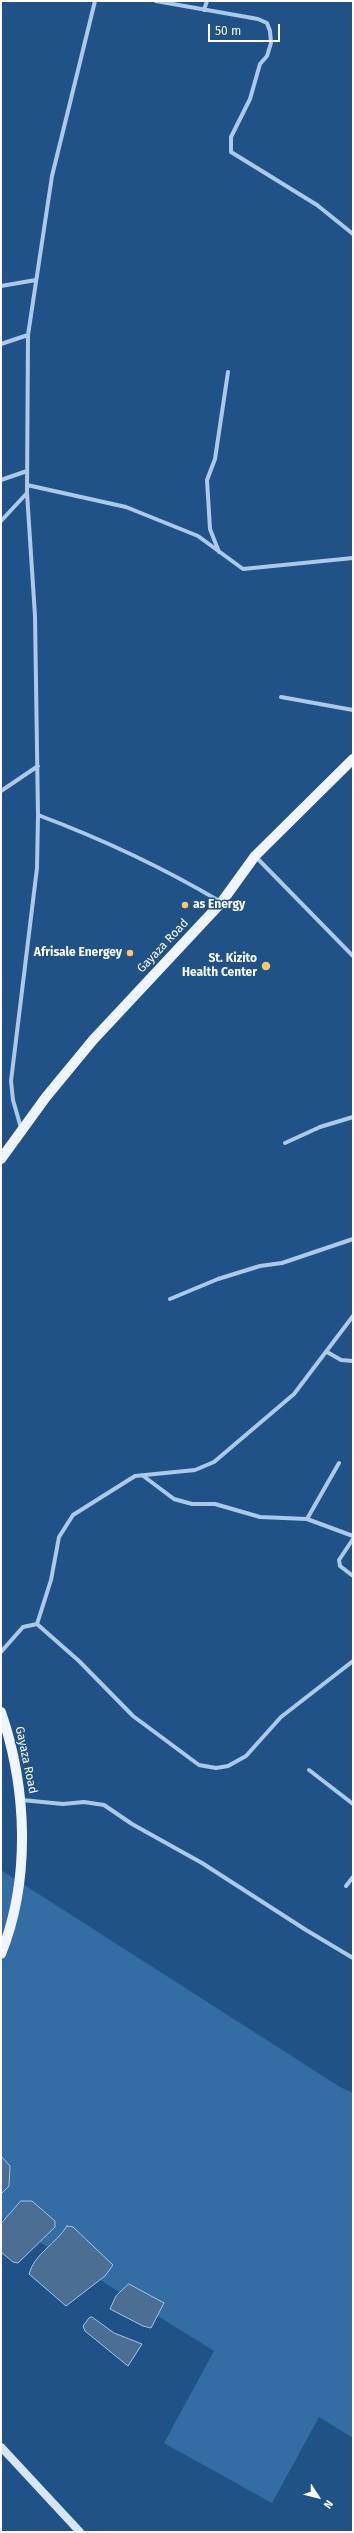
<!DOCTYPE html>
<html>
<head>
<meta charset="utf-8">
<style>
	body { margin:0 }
	#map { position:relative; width:354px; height:2533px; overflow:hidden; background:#215287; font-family:"Fira Sans",sans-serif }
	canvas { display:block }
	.frame { position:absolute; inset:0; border:2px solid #fff; pointer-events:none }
	.north { position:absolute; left:298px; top:2477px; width:40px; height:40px; -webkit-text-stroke:3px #215287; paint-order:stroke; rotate:126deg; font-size:11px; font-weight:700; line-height:16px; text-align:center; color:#fff }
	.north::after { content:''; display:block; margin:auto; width:14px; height:18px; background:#fff; clip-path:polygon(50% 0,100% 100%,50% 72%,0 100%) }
	.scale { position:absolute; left:208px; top:24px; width:72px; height:18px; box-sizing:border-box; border:2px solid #fff; border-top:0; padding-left:5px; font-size:12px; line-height:14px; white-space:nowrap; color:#fff; -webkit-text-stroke:3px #215287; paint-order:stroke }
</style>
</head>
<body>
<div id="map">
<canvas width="354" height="2533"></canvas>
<div class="frame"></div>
<div class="north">N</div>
<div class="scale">50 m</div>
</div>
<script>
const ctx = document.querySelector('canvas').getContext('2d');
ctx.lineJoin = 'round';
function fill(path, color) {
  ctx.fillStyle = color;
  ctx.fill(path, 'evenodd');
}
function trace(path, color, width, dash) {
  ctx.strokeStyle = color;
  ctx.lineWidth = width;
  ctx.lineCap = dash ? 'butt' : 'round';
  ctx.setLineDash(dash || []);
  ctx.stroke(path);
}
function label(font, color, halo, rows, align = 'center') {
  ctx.font = font + ' "Fira Sans",sans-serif';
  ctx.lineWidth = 3;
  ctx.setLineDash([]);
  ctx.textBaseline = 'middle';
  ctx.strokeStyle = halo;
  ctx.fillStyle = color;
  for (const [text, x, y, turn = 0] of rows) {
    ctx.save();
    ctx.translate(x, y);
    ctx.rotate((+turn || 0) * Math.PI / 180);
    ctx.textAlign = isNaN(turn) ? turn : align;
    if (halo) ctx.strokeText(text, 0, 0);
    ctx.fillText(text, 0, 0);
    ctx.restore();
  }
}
fill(new Path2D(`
	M1 1870 340 2087 353 2093V2438L319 2417 272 2503 164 2443 214 2351 1 2218Z`), '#346ca4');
const water = new Path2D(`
	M1 2156 10 2166 9 2186 1 2194Z
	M21 2201H32L55 2221V2227L18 2263 13 2262 1 2252V2224Z
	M67 2226 73 2227 113 2265 105 2276 66 2306 29 2274C34 2254 56 2244 67 2226Z
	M129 2284 164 2303 151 2328 143 2326 110 2309 116 2296Z
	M92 2317 114 2333 142 2344 128 2366 85 2331 83 2326 89 2318Z`);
fill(water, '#4b6e94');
trace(water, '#9fc6eb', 1);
trace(new Path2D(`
	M156 1 258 19 267 23 270 31 271 43 267 56 260 64 250 99 231 137V152L317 205 353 234
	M204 10 207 1
	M1 286 36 280
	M1 344 28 335
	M1 480 27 471
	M27 485 126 507 198 536 243 569 353 558
	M1 521 27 493
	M219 552 210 529 207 480 215 459 228 372
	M281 697 353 710
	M1 791 38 766
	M38 815C102 839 162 867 221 902
	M255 856 353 956
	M21 1128 13 1100 11 1081 37 868 38 815 35 616 27 493 28 335 52 176 95 1
	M285 1143 320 1127 353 1117
	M170 1299 218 1279 260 1266 282 1263 353 1239
	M327 1352 341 1360 353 1361
	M142 1475 174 1499 192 1504H215L260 1517 307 1519 353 1536
	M307 1519 339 1463
	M353 1539 339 1560 340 1566 353 1576
	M37 1624 79 1661 133 1716 199 1765 216 1768 228 1766 246 1756 281 1717 353 1661
	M1 1652 23 1627 37 1624 51 1580 59 1537 73 1515 135 1476 195 1470 214 1462 294 1394 353 1316
	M309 1770 353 1804
	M22 1800 63 1804 84 1802 104 1805 132 1824 202 1863 306 1930 353 1958
	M346 1886 353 1877`), '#abcaea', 4);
trace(new Path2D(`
	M1 2447 80 2532`), '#d6e6f8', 8);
trace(new Path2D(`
	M1 1159 46 1097 93 1040 221 903 255 856 353 759
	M1 1712C27 1788 31 1879 1 1954`), '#eff5fe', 10);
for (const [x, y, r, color] of [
	[185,905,4,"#f7c96c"],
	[130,953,4,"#f7c96c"],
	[266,966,5,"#f7c96c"]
]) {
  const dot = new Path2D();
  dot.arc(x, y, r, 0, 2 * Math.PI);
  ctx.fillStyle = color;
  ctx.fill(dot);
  trace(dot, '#215287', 1.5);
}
label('bold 12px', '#fff', '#215287', [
	["as Energy",193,905,"left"],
	["Afrisale Energey",122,953],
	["St. Kizito",257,959],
	["Health Center",257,973]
], 'right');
label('12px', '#fff', '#215287', [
	["Gayaza Road",163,946,-47],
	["Gayaza Road",26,1760,78]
]);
</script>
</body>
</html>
